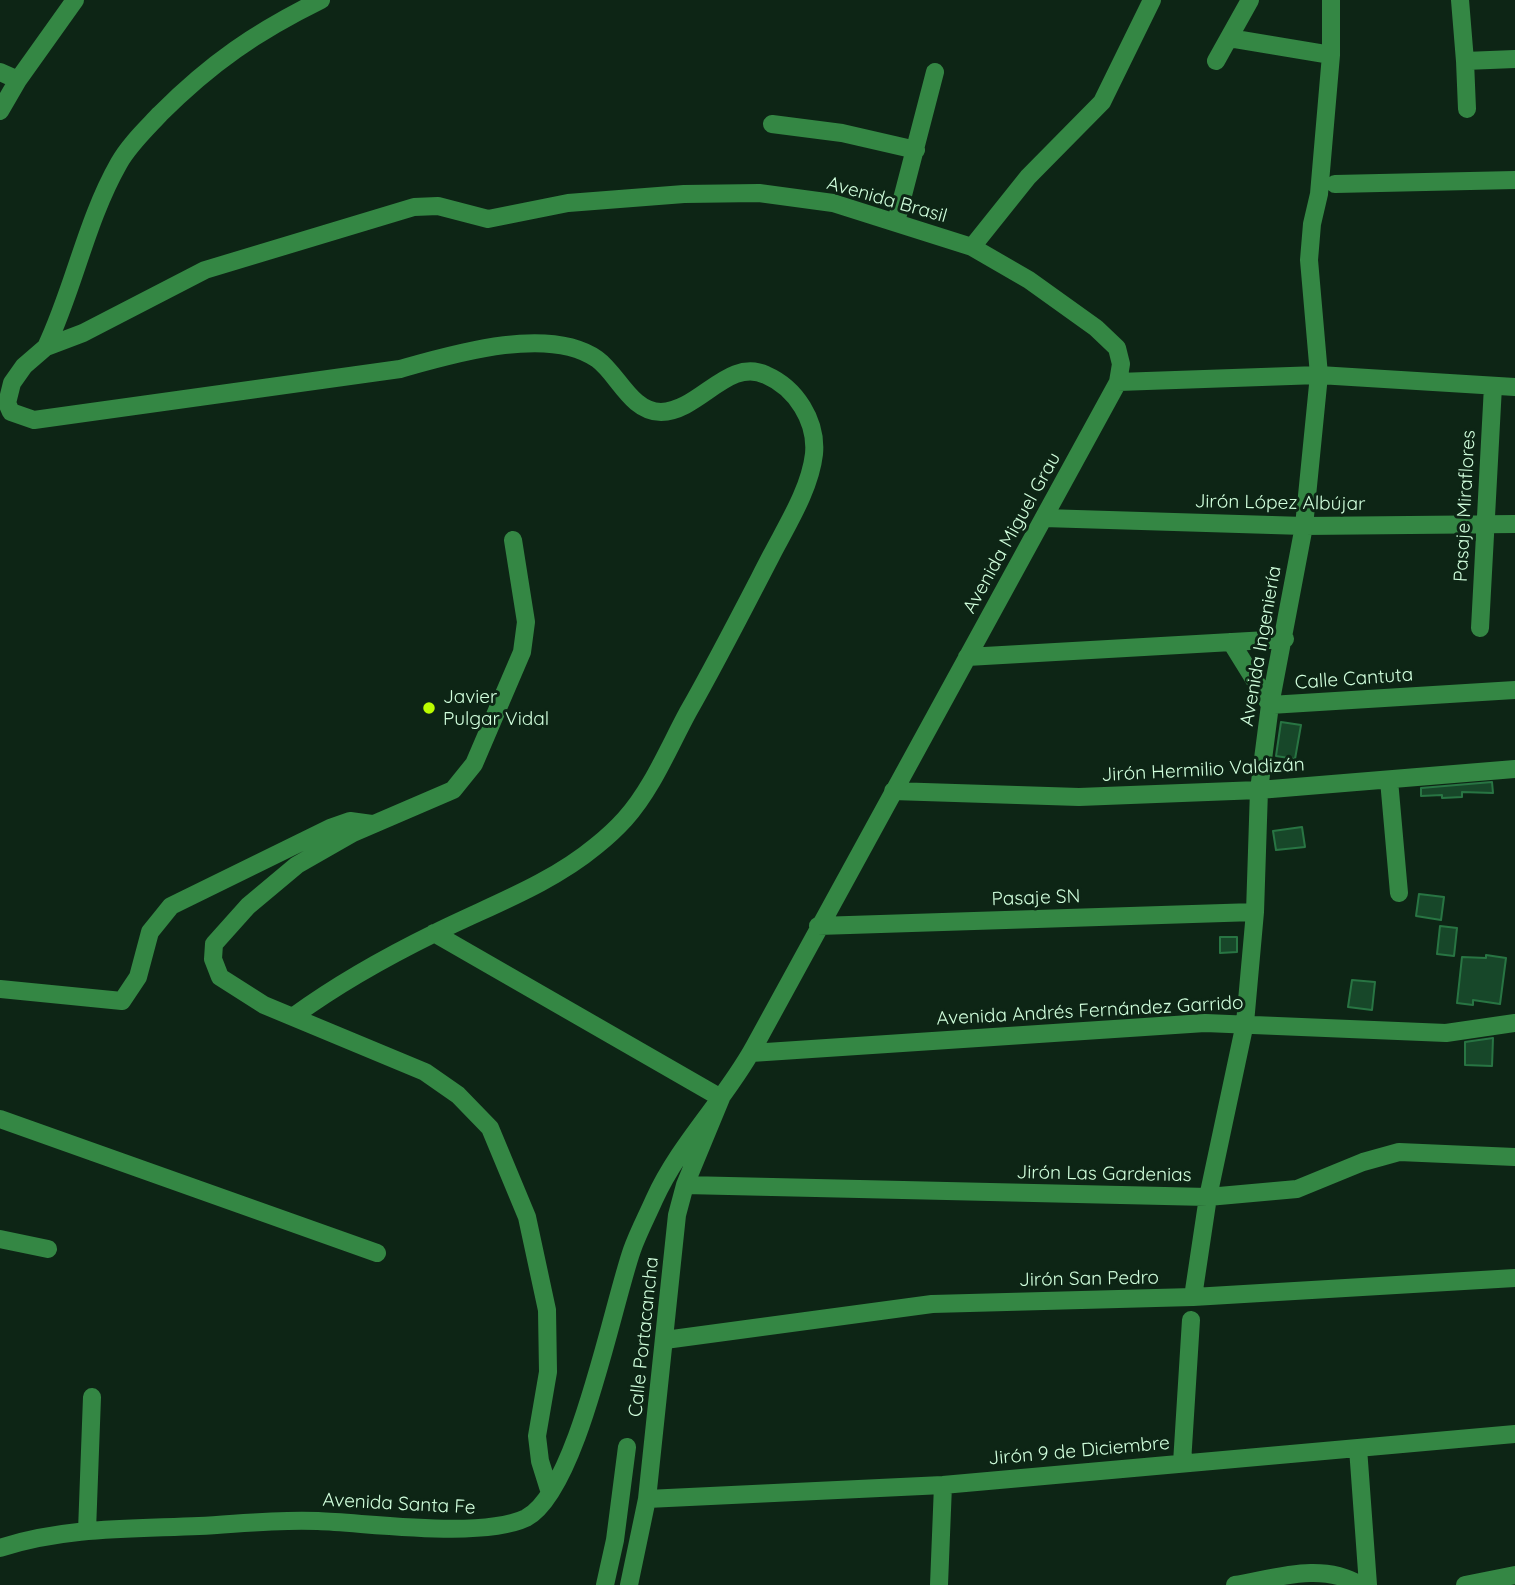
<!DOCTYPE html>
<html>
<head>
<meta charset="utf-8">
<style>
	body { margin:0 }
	canvas { display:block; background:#0d2515 }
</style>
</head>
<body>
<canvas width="1515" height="1585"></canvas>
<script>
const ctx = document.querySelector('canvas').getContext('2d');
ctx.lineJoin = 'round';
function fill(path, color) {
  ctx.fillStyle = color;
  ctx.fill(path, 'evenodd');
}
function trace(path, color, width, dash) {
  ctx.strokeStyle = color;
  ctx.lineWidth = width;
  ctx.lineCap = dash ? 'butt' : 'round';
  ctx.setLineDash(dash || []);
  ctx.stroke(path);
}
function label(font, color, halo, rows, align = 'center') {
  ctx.font = font + ' Quicksand,sans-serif';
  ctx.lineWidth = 6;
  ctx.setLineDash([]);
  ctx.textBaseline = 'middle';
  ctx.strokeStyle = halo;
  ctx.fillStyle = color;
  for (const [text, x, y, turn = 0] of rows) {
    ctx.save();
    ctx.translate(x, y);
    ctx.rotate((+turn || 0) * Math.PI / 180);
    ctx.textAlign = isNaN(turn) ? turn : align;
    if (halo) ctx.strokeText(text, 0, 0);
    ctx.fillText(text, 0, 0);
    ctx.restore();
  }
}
const building = new Path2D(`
	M1281 722 1301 725 1295 759 1276 756Z
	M1492 782 1493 793 1462 792V797L1442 798V795L1421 796V788Z
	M1302 827 1305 847 1276 850 1273 831Z
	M1419 894 1444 897 1441 920 1416 916Z
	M1440 926 1457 928 1454 956 1437 954Z
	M1220 937H1237V952L1220 953Z
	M1486 955 1506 958 1500 1004 1473 1000V1005L1457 1003 1462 957 1486 958Z
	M1352 980 1375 982 1372 1010 1348 1007Z
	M1493 1038 1492 1066 1465 1065V1042Z`);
fill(building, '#174729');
trace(building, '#287543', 2);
trace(new Path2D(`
	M1460 0 1465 61 1515 59
	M1229 38 1331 55
	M1216 61 1250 0
	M1465 61 1467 109
	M0 72 18 80
	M0 111 18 80 75 0
	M772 124 842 133 916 150
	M1335 184 1515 180
	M896 222 935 72
	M972 247 1028 177 1102 102 1152 0
	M46 347C74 288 86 221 119 163 129 145 146 129 160 114 211 63 256 32 321 0
	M1118 382 1319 375 1515 387
	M1044 518 1304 526 1515 524
	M513 540 526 622 522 652 474 764 453 790 353 833 297 865 248 906 214 944 213 959 220 977 264 1005 425 1072 458 1095 490 1128 527 1217 547 1310 548 1372 537 1436 540 1461 550 1493
	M1480 628 1493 386
	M1231 642 1270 705 1515 690
	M967 657 1285 639
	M1389 780 1399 893
	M893 791 1079 797 1259 790 1515 769
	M818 926 1255 912
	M434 933 721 1098 685 1185 677 1215 647 1499 629 1585
	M0 989 122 1001 138 977 150 932 171 906 330 828 350 821 372 824
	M751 1053 1205 1023 1446 1033 1515 1023
	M0 1119 377 1253
	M685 1185 1208 1197 1297 1189 1363 1162 1399 1152 1515 1157
	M0 1239 48 1249
	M1193 1297 1208 1197 1245 1023 1255 912 1259 790 1270 705 1304 526 1319 375 1309 260 1312 224 1319 194 1331 55V0
	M665 1340 932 1304 1193 1297 1515 1278
	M1358 1448 1368 1585
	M1182 1463 1191 1320
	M647 1499 943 1485 1515 1434
	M87 1531 92 1397
	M0 1548C64 1527 132 1529 199 1526 238 1524 278 1519 318 1521 370 1523 482 1539 526 1518 577 1492 612 1307 632 1250 638 1233 647 1216 654 1200 679 1144 725 1100 754 1047 875 825 997 604 1118 382L1121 364 1117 348 1096 328 1029 280 972 247 833 203 759 193 684 194 568 203 488 219 438 206 414 207 205 270 83 333 46 347 24 366 12 383 7 403 11 412 34 420 400 369C453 354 549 325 597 359 618 374 631 412 661 412 700 411 728 357 766 375 796 388 817 421 814 454 810 489 787 525 771 556 744 608 717 661 688 712 669 747 652 789 625 819 616 829 606 838 596 846 549 885 489 906 435 933 386 957 338 984 294 1016
	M605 1585 615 1540 627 1447
	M939 1585 943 1485
	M1235 1585C1277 1578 1322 1562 1360 1585
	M1465 1585 1515 1575`), '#348744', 18);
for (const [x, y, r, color] of [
	[429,708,7,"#bbfc00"]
]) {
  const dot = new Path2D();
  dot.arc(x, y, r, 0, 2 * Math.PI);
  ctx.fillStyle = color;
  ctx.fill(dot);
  trace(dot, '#0d2515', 2.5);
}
label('19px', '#d1ffdd', '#0d2515', [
	["Avenida Brasil",887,200,16],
	["Jirón López Albújar",1280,503,1],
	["Pasaje Miraflores",1465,506,-87],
	["Avenida Miguel Grau",1012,533,-61],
	["Avenida Ingeniería",1261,646,-80],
	["Calle Cantuta",1354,679,-4],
	["Jirón Hermilio Valdizán",1203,770,-3],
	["Pasaje SN",1036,898,-2],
	["Avenida Andrés Fernández Garrido",1090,1011,-3],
	["Jirón Las Gardenias",1104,1174,1],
	["Jirón San Pedro",1089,1279,-1],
	["Calle Portacancha",644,1337,-84],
	["Jirón 9 de Diciembre",1079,1451,-5],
	["Avenida Santa Fe",399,1504,3]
]);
label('19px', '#d1ffdd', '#0d2515', [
	["Javier",443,697],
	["Pulgar Vidal",443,719]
], 'left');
</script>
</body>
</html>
